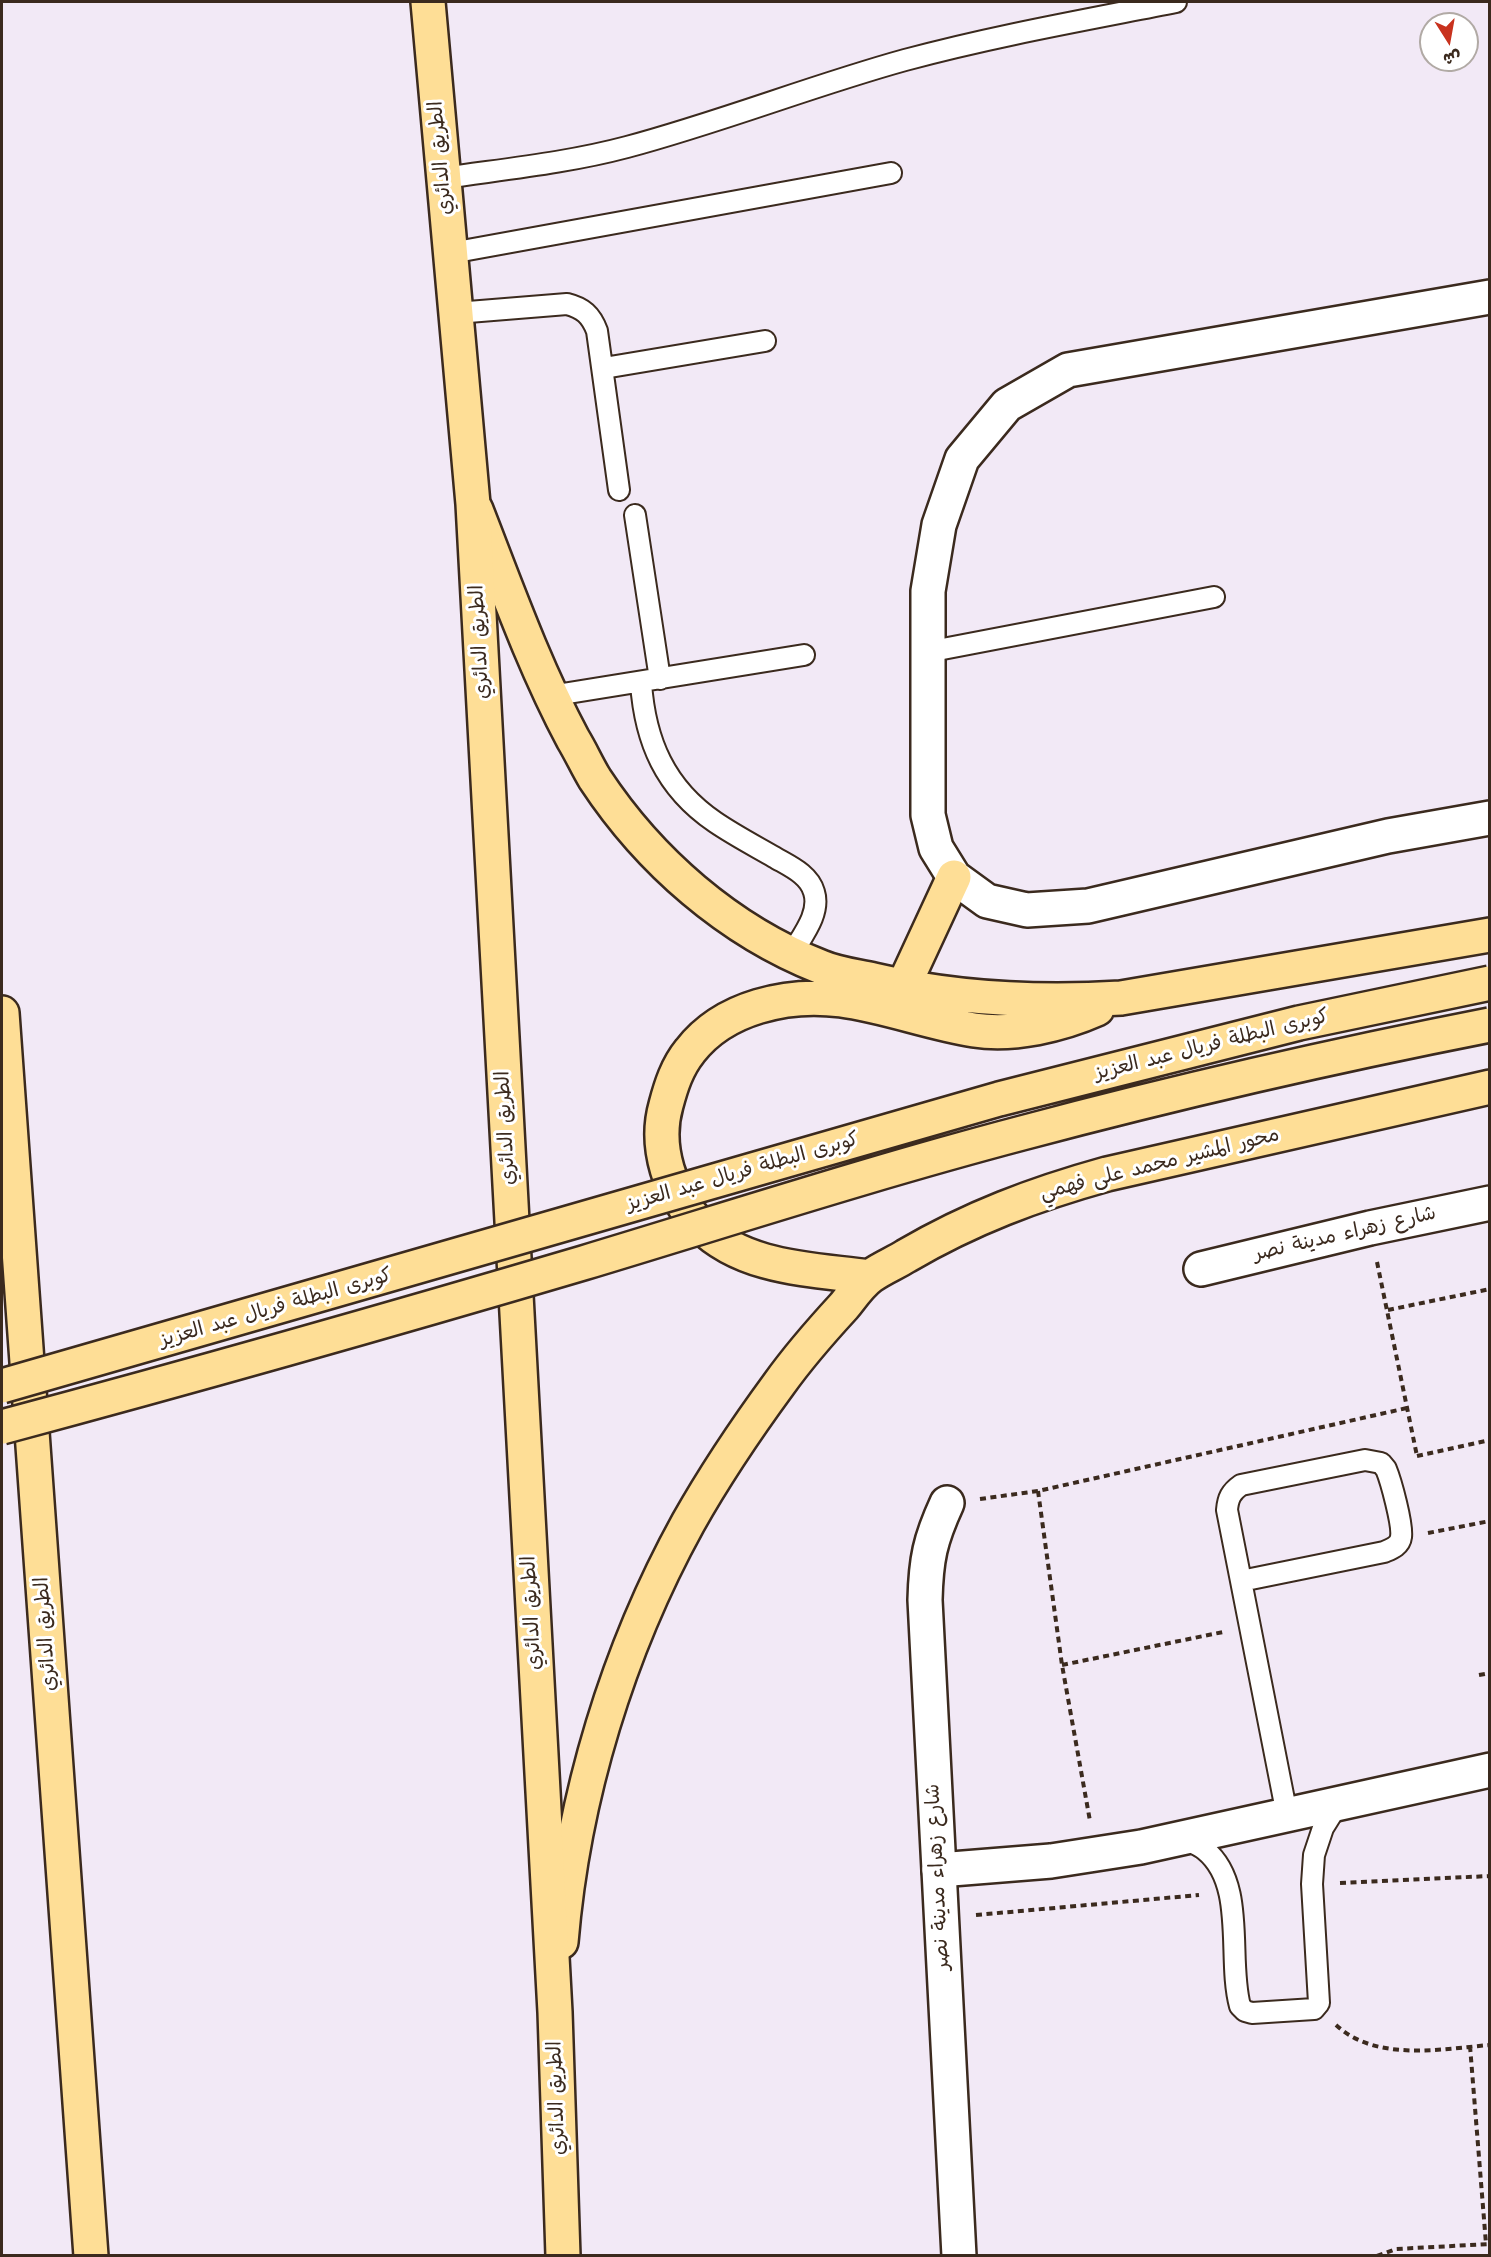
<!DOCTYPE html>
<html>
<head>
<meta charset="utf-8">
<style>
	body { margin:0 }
	#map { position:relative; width:1491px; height:2257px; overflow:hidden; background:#f2e9f6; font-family:"Architects Daughter","Playpen Sans Arabic",sans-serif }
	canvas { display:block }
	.frame { position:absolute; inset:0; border:3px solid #3b2a1e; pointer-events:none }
	.north { position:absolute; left:1419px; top:12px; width:60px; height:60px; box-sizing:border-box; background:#fff; border:2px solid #b1aaa5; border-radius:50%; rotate:169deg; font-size:16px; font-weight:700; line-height:24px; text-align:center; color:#3b2a1e }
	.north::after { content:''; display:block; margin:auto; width:21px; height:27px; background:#c8321e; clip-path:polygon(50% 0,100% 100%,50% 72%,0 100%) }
</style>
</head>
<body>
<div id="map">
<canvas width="1491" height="2257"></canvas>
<div class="frame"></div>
<div class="north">ش</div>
</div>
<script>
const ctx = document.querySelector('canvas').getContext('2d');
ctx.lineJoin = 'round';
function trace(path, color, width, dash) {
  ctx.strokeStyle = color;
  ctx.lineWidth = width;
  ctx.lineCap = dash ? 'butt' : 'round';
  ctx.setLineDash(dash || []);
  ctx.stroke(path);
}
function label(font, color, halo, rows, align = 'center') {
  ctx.font = font + ' "Architects Daughter","Playpen Sans Arabic",sans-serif';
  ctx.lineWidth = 6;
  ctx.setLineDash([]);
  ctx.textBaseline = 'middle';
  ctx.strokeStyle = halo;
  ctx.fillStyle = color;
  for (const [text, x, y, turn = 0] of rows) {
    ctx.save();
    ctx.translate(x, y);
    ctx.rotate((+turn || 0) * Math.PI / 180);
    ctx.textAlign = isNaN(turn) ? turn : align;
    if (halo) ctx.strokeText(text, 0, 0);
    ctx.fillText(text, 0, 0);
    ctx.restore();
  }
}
const lane = new Path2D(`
	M444 178C505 169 567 163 627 147 721 122 811 86 905 60 994 36 1085 20 1176 2
	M451 253 891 173
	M456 313 567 304C583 308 591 315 597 331L619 490
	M604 368 765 341
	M635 515 660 679
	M927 652 1214 597
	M641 683C645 741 665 788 715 822 734 835 755 846 774 857 789 866 809 874 814 892 821 914 801 937 791 955
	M550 696 804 655
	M1241 1581 1227 1510C1228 1498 1231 1492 1241 1485L1365 1460 1381 1463 1386 1469C1391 1481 1403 1525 1401 1537 1400 1546 1391 1549 1384 1552L1241 1581 1287 1815
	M1185 1838C1191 1842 1199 1845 1205 1850 1247 1884 1227 1959 1240 2006L1245 2011 1252 2013 1314 2009 1319 2003 1312 1884 1314 1855 1323 1828 1338 1804`);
const street = new Path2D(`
	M1490 297 1068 370 1007 405 962 459 939 525 928 591V815L936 848 954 877 987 901 1027 910 1088 906 1388 836 1490 818
	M1201 1269 1370 1228 1490 1203
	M947 1503C930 1540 926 1559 925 1600L959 2256`);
const secondary = new Path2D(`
	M939 1870 1051 1861 1141 1847 1490 1770`);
const primary = new Path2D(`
	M476 510C506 587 534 666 573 739 581 752 587 766 595 779 649 861 729 931 821 967 837 974 856 976 874 980 954 999 1038 1003 1121 998L1490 935
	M903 987 954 877
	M869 1277C811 1269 744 1269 700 1225 670 1195 654 1147 666 1105 671 1086 677 1067 690 1051 724 1007 788 993 841 1000 886 1006 929 1023 974 1030 1014 1036 1061 1025 1097 1009
	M561 1942C573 1797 618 1650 688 1523 715 1475 746 1429 779 1384 799 1356 821 1331 844 1306 852 1296 861 1283 871 1276 882 1268 895 1263 906 1256 971 1218 1035 1194 1107 1174L1490 1087`);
const highway = new Path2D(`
	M428 2 473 504 555 2012 563 2256
	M2 1013 91 2256`);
trace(lane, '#3b2a1e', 24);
trace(street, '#3b2a1e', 38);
trace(secondary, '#3b2a1e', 38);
trace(primary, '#3b2a1e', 38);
trace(highway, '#3b2a1e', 38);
trace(new Path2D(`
	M1377 1262 1417 1456
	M1388 1310 1490 1289
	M1417 1456 1490 1440
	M1038 1491 1062 1665 1090 1821
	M980 1499 1038 1491 1407 1408
	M1428 1533 1490 1521
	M1062 1665 1223 1632
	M1479 1675 1490 1673
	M1340 1883 1490 1876
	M976 1915 1199 1895
	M1336 2025C1376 2062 1440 2049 1490 2045
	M1470 2046 1486 2244
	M1377 2256 1396 2249 1490 2244`), '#3b2a1e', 4, [6, 4.5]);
trace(lane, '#fff', 20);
trace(street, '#fff', 33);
trace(secondary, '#fff', 33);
trace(primary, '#fede96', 33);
trace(highway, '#fede96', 33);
const primaryBridge = new Path2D(`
	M2 1386 999 1099 1299 1023 1490 983
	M2 1427C196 1375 390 1320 583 1263 729 1219 874 1172 1022 1133 1176 1092 1332 1056 1490 1025`);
trace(primaryBridge, '#3b2a1e', 38, []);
trace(primaryBridge, '#fede96', 33);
label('20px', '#3b2a1e', '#fff', [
	["الطريق الدائري",442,158,-95],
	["الطريق الدائري",481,642,-93],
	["كوبرى البطلة فريال عبد العزيز",1212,1046,-14],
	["الطريق الدائري",507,1128,-93],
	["محور المشير محمد على فهمي",1160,1165,-14],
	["كوبرى البطلة فريال عبد العزيز",743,1173,-16],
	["شارع زهراء مدينة نصر",1345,1235,-13],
	["كوبرى البطلة فريال عبد العزيز",276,1309,-16],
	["الطريق الدائري",533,1613,-93],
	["الطريق الدائري",47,1634,-94],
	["شارع زهراء مدينة نصر",939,1877,-93],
	["الطريق الدائري",558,2098,-92]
]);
</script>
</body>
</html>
